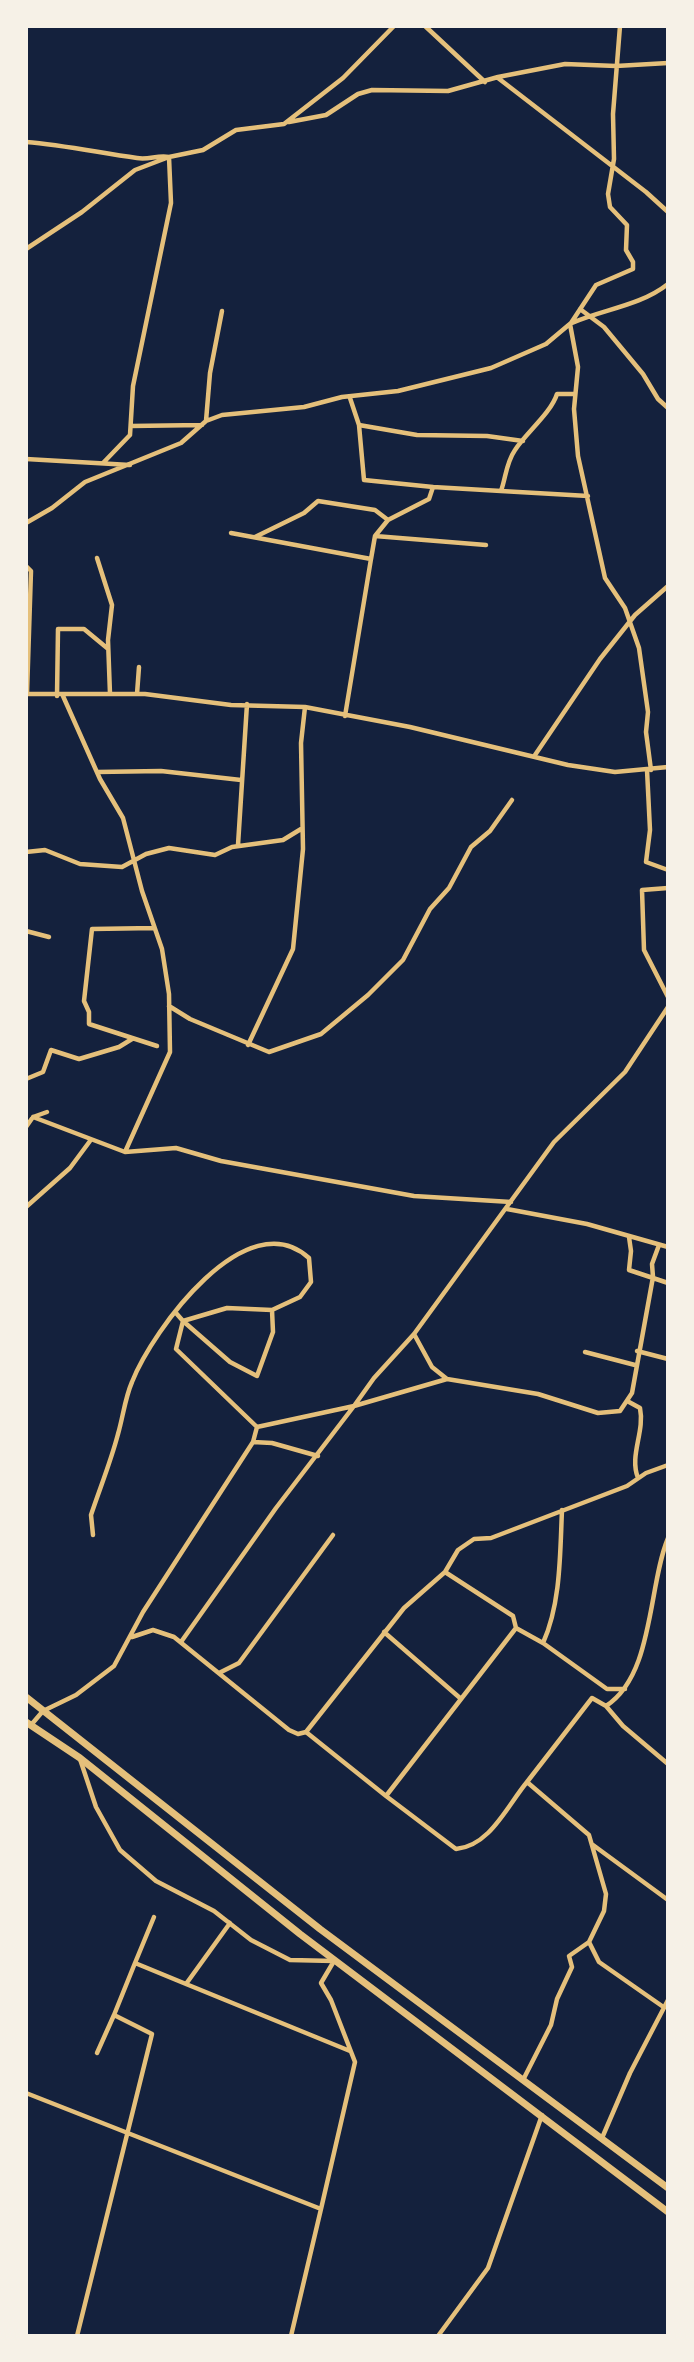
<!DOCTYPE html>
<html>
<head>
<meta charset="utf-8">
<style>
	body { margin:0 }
	#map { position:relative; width:694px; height:2362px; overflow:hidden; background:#14213d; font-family:"Golos Text",sans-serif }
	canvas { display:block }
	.frame { position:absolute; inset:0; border:28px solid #f6f1e7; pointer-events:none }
</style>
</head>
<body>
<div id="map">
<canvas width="694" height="2362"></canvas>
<div class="frame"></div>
</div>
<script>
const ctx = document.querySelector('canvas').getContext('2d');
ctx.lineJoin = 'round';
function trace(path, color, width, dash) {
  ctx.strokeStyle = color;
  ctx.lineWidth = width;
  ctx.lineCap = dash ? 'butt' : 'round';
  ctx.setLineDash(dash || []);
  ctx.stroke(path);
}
trace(new Path2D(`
	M425 26 485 82
	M498 78 646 192 668 212
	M289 122 326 115 358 94 372 90 448 91 498 77 565 64 616 66 668 63
	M26 142C64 145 100 153 137 158 149 160 157 155 169 157L171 203 133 386 130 435 103 463
	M26 249 82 212 135 170 169 157 203 150 236 130 284 124 343 78 394 26
	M580 309 604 327 643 374 658 399 668 408
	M572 323C604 309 640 306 668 284
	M570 324 578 367 574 409 578 456 605 578 625 608 639 648 648 712 646 732 651 770
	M350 398 359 425 364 480 433 487
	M206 421 210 373 222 311
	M359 425 417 435 487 436 523 441
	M131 426 202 425
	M26 459 130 465
	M501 491 588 496
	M26 523 52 508 85 482 181 443 206 421 222 415 304 407 342 397 398 391 491 368 546 344 571 323 596 285 633 269V262L626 250 627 225 610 207 608 194 614 159 613 114 620 26
	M231 533 371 559 345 716
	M375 536 388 520 429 499 433 487 501 491C506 477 506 463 515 450 526 433 551 413 557 394H575
	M255 537 304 513 318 501 375 510 388 520
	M97 558 112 605 108 640 110 694
	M371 559 375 536 486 545
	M26 566 31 571 27 694
	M26 694H145L231 705 305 707 410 727 568 765 615 772 668 767
	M137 694 139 667
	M57 696 58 629H84L107 648
	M535 755 600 659 635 615 668 586
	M647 770 650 830 646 862 668 870
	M97 772 161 771 241 780
	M238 845 247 704
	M26 852 45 850 80 864 122 867 146 854 169 848 215 855 232 847 283 840 301 829
	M668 888 642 890 644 950 668 997
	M154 928 92 929 84 1001 89 1012V1024L157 1046
	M26 931 49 937
	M169 1006 190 1019 269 1052 321 1034 368 995 403 960 430 909 449 888 471 847 490 831 512 800
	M248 1045 293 949 303 849 301 743 305 707
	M26 1079 43 1072 51 1050 79 1059 119 1047 132 1039
	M33 1117 47 1112
	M26 1127 33 1117 125 1152 170 1052 169 994 162 949 142 891 123 818 100 779 63 696
	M125 1152 176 1148 221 1161 414 1196 511 1202
	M26 1207 70 1168 90 1141
	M507 1209 587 1224 668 1247
	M629 1237 631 1251 629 1270 668 1283
	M176 1313 183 1321 176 1349 257 1427
	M414 1334 432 1367 447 1379
	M637 1351 668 1359
	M585 1352 635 1365
	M629 1402 640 1408C645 1432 629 1455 638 1478
	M253 1442 272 1443 318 1456
	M93 1535 91 1515C100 1488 111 1461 118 1434 123 1417 125 1398 132 1382 153 1329 247 1201 309 1258L311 1282 300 1297 272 1310 273 1332 257 1376 230 1362 183 1321 227 1308 272 1310
	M445 1572 513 1616 516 1628
	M384 1632 460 1698
	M132 1637 153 1630 174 1637 289 1730 298 1734 306 1732 404 1608 445 1572 458 1550 474 1539 491 1538 627 1486 646 1473 668 1465
	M181 1642 276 1508 354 1406 447 1379 538 1394 598 1413 620 1411 632 1393 653 1277 652 1264 659 1245
	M543 1643 607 1689H625
	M219 1673 239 1663 333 1535
	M606 1706 623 1726 668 1764
	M31 1725 43 1711 76 1695 114 1666 143 1612 253 1442 257 1427 354 1406 374 1378 414 1334 554 1142 625 1072 668 1007
	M306 1732 386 1796 516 1628 543 1643C561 1603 560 1553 562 1510
	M80 1759 96 1807 120 1850 156 1881 214 1911 251 1940 290 1960 334 1961
	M386 1796 456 1849C490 1846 507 1806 527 1782
	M593 1845 668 1900
	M589 1942 599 1962 662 2006
	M135 1963 154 1917
	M186 1984 350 2051
	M97 2053 114 2015
	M523 2080 551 2025 557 1999 572 1967 569 1956 589 1942 604 1911 606 1894 589 1835 527 1782 592 1698 606 1706C654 1675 648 1586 668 1538
	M26 2093 321 2209 291 2336
	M602 2138 630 2073 668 2000
	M321 2209 355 2062 331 2000 321 1983 334 1961
	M77 2336 152 2034 114 2015 135 1963 186 1984 230 1923
	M438 2336 488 2268 542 2115`), '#e5c07b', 4.5);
trace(new Path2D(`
	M26 1697 320 1929 668 2188
	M26 1722 80 1758 300 1934 668 2212`), '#e5c07b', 7);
</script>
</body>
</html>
